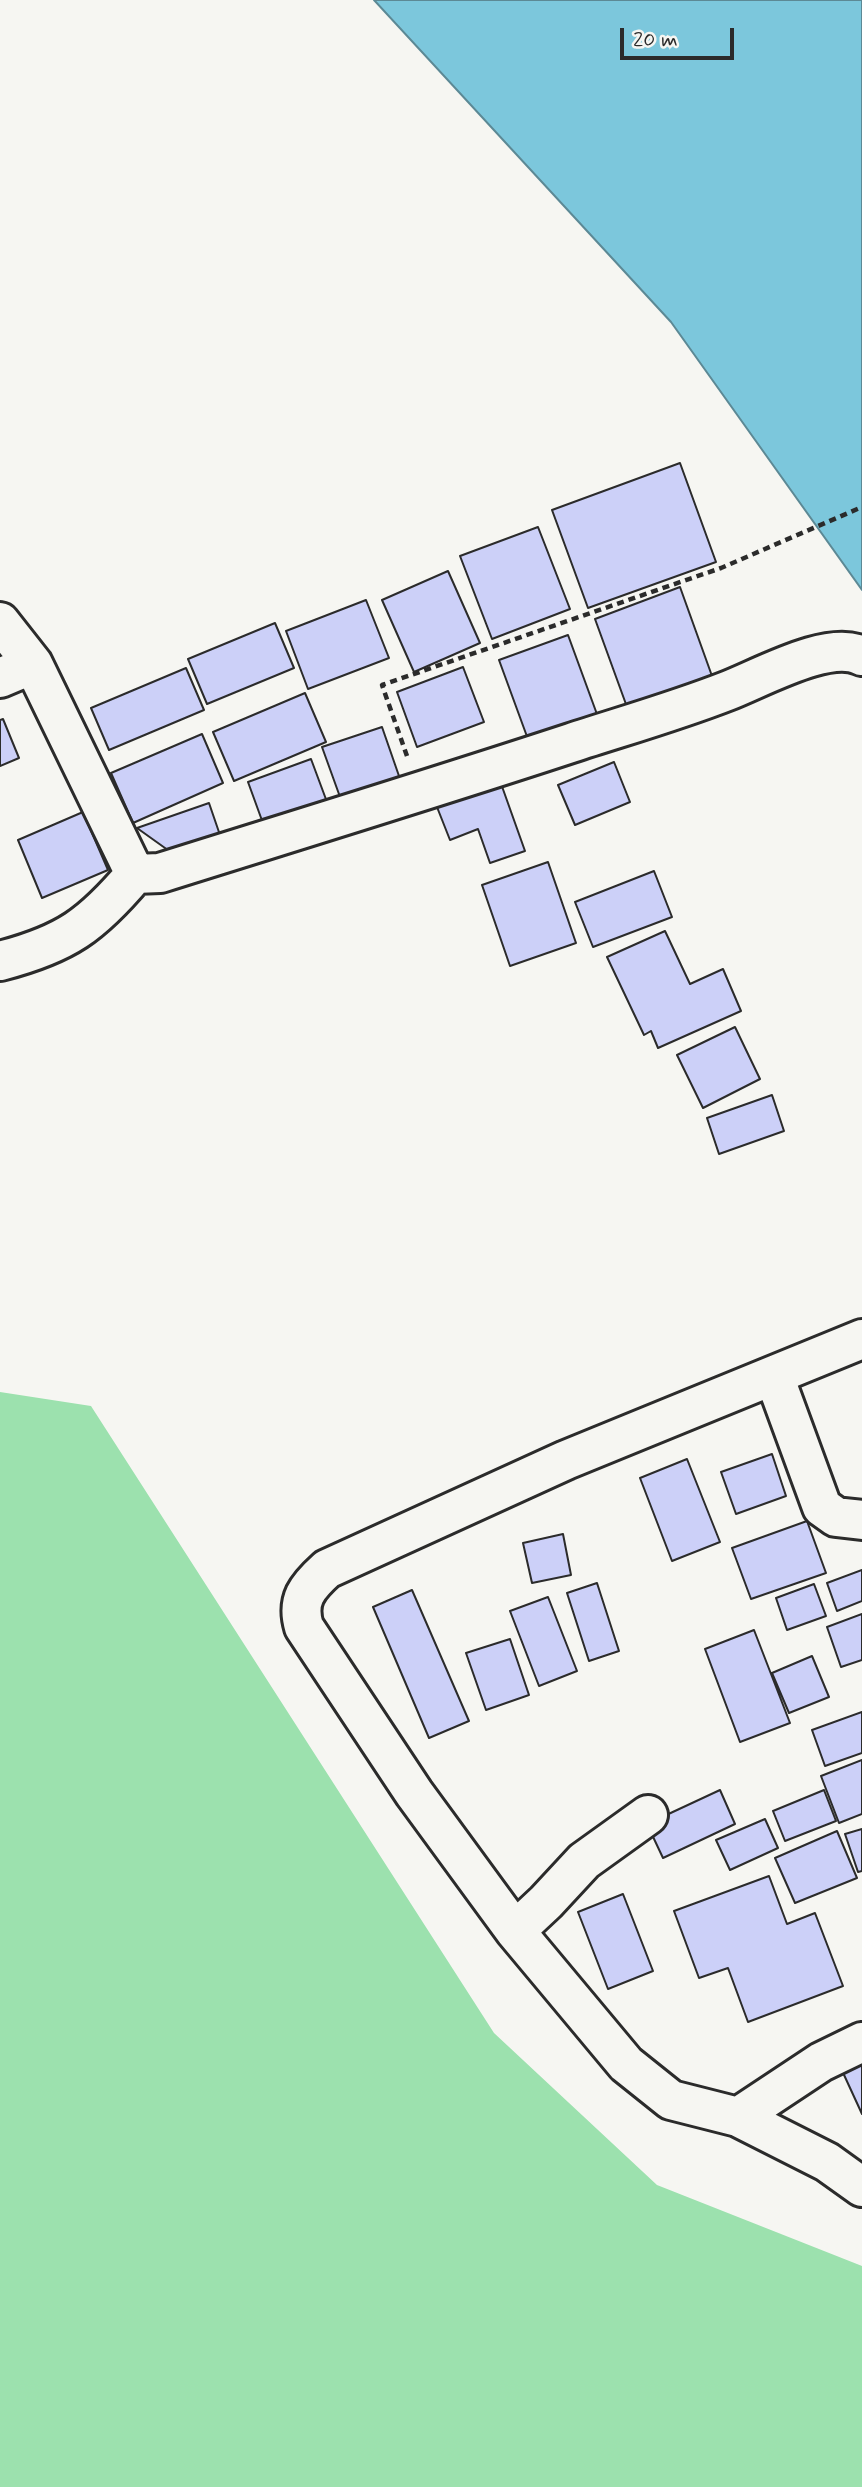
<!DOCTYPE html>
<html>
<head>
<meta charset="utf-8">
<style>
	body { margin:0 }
	#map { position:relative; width:862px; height:2487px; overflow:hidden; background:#f6f6f2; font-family:Mynerve,sans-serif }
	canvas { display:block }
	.scale { position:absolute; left:620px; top:28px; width:114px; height:32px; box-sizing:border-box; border:4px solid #2b2b2b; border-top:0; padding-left:9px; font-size:21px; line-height:24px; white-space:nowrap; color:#2b2b2b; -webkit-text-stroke:5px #f6f6f2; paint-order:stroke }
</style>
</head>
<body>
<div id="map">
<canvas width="862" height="2487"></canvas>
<div class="scale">20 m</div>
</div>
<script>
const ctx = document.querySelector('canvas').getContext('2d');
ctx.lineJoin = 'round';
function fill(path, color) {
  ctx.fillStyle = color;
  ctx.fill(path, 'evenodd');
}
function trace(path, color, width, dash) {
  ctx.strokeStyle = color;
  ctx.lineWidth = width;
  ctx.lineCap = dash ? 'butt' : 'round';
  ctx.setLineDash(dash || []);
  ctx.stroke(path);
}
fill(new Path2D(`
	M0 1392 91 1406 494 2033 657 2185 862 2266V2487H0Z`), '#9ce1ae');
const water = new Path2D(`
	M374 0H862V590L671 322Z`);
fill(water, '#7cc7dc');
trace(water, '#5c8995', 2);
const building = new Path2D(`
	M680 463 716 562 588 608 552 510Z
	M538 527 570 609 492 639 460 556Z
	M448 571 480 643 414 672 382 600Z
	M680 587 712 676 627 707 595 619Z
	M366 600 389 658 308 689 286 631Z
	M275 623 294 668 207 704 188 659Z
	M568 635 598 717 529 742 499 660Z
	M463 667 484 722 417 747 397 692Z
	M186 668 204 710 109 750 91 708Z
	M305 693 326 742 234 781 213 732Z
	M3 719 19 758 0 766V720Z
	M382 727 399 776 344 808 322 747Z
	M202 734 223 783 133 823 111 773Z
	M311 759 327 802 264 826 248 782Z
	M614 762 630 802 575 825 558 785Z
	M499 778 525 851 490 863 478 829 450 840 435 802Z
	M209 803 221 838 172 853 137 828Z
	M83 812 108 870 42 898 18 840Z
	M548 862 576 943 510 966 482 885Z
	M654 871 672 917 593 947 575 902Z
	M665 931 690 984 723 969 741 1011 658 1048 651 1031 644 1035 607 957Z
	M735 1027 760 1079 703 1108 677 1055Z
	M772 1095 784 1131 719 1154 707 1118Z
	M772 1454 786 1496 736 1514 721 1472Z
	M687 1459 720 1542 672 1561 640 1478Z
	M807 1521 826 1573 751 1599 732 1548Z
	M563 1534 571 1575 532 1583 523 1543Z
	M862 1570V1601L837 1611 827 1583Z
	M597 1583 619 1651 589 1661 567 1593Z
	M814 1584 826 1616 787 1630 776 1598Z
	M412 1590 469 1721 429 1738 373 1607Z
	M548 1597 577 1671 539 1686 510 1611Z
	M862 1614V1660L841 1667 827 1627Z
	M754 1630 790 1723 740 1742 705 1649Z
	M510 1639 529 1695 486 1710 466 1653Z
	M812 1656 829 1697 789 1713 772 1673Z
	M862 1712V1753L825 1766 812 1730Z
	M862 1760V1814L839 1823 821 1776Z
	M720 1790 735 1824 663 1858 647 1824Z
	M824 1790 836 1821 785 1841 773 1811Z
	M765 1819 778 1848 730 1870 716 1840Z
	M862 1829V1871L858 1872 845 1834Z
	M837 1831 857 1878 795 1903 775 1858Z
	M769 1876 787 1924 815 1913 843 1986 748 2022 728 1968 699 1978 674 1911Z
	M623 1894 653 1971 608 1989 578 1912Z
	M862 2053V2114L839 2064Z`);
fill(building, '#ccd0f8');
trace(building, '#2b2b2b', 2);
const minor = new Path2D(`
	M0 622 33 664 135 874 160 873C297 830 434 788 571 743 623 726 676 711 727 691 761 678 829 639 862 656
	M0 678 33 664
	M0 961C66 944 92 925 135 874
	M862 1339 566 1460 327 1569C307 1587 296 1600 304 1627L414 1793 515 1931 626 2064 671 2100 738 2117 827 2162 862 2187
	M774 1376 822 1507 836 1517 862 1520
	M515 1931 546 1902 584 1861 648 1815
	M738 2117 821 2062 862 2042`);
trace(minor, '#2b2b2b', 44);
trace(new Path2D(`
	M407 756 382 685 721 568 862 507`), '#2b2b2b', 4.5, [7, 5]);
trace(minor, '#f6f6f2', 38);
</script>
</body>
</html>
